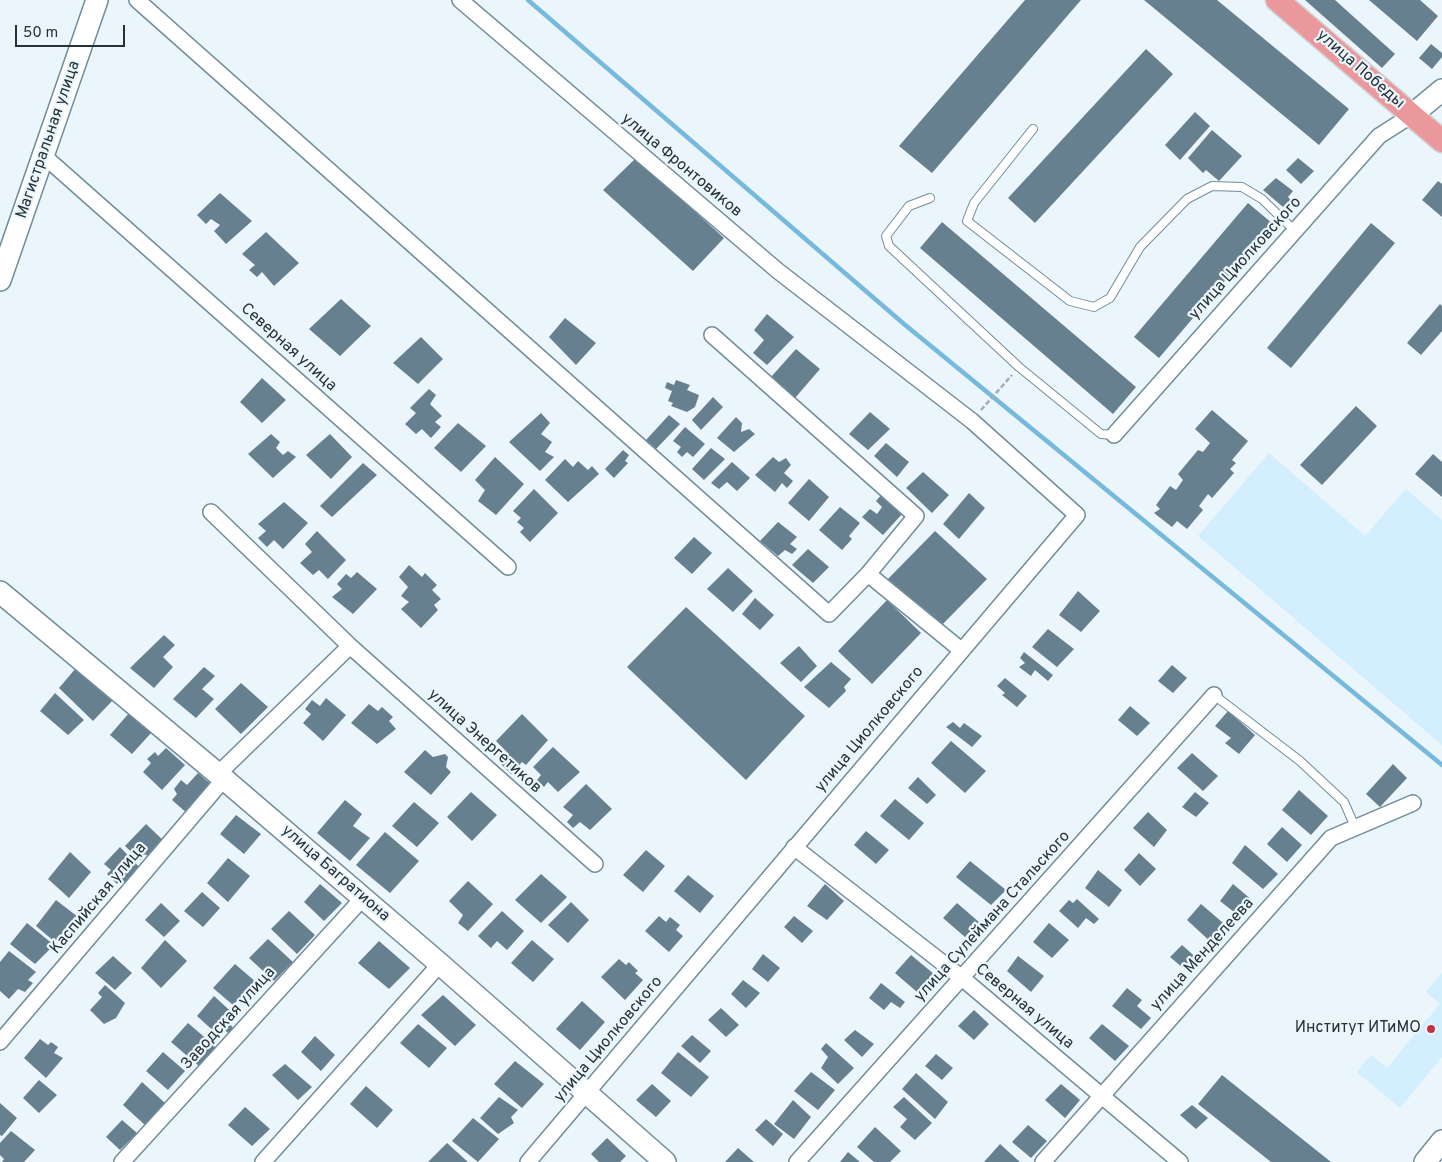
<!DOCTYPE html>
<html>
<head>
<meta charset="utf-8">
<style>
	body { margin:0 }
	#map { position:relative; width:1442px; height:1162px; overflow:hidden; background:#eaf5fc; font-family:Overpass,sans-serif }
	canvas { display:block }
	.scale { position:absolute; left:15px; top:25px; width:110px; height:22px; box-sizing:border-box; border:2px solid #273238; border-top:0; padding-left:6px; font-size:15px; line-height:18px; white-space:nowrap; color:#273238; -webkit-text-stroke:4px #eaf5fc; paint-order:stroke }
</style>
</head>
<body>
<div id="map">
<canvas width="1442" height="1162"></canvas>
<div class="scale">50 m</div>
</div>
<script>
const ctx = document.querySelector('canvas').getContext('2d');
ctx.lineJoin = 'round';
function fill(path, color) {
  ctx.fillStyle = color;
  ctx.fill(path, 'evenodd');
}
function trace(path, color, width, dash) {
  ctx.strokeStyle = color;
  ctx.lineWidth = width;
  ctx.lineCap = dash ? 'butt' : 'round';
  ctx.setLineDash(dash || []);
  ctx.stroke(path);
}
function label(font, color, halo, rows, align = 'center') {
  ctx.font = font + ' Overpass,sans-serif';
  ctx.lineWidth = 4.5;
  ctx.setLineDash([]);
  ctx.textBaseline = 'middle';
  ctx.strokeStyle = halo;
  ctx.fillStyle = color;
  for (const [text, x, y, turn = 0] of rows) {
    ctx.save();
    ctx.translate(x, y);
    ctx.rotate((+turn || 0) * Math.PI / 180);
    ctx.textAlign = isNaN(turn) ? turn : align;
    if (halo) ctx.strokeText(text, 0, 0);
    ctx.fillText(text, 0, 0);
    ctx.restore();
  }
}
fill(new Path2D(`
	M1269 453 1365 536 1406 489 1442 520V745L1198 536Z
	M1442 973V1057L1400 1108 1357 1072 1371 1055 1387 1068 1440 1004 1426 992Z`), '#d2eeff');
trace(new Path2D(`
	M528 0 904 324 1442 765`), '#77b8dd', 4.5);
fill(new Path2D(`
	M1025 0H1081L932 173 899 146Z
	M1144 0H1217L1349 109 1319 145Z
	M1305 0H1335L1395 54 1382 68Z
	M1369 0H1420L1438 16 1417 41Z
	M1431 44 1442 53V57L1432 69 1419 58Z
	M1146 49 1173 74 1035 223 1008 198Z
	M1195 112 1210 126 1180 160 1165 145Z
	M1212 130 1242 156 1219 181 1206 170 1203 173 1188 158Z
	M636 158 724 238 693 271 603 190Z
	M1298 158 1314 171 1301 184 1286 170Z
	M1276 178 1293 191 1288 197 1291 200 1283 207 1263 190Z
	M1438 181 1442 184V217L1422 200Z
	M220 193 252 221 226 244 214 231 220 225 211 219 206 224 197 215Z
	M1248 203 1273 224 1159 358 1134 337Z
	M942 222 1136 387 1113 414 920 248Z
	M1371 223 1395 243 1291 368 1267 348Z
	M266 232 299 263 274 286 262 272 257 277 249 270 255 265 242 254Z
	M341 299 371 326 340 356 309 329Z
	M1440 304 1442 306V331L1421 355 1407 343Z
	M767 314 794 337 767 365 753 353 764 340 754 330Z
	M565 318 596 343 576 365 549 337Z
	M421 337 443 359 418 384 393 363Z
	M796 349 820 369 795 398 771 377Z
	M262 378 286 400 262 423 240 402Z
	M676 380 690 385 687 390 699 395 695 407 687 412 671 406 673 403 668 401 672 391 665 388 667 382 674 385Z
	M429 389 436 395 430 404 442 416 435 422 441 427 431 438 422 429 416 434 405 424 416 413 410 408Z
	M713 397 723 407 701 430 692 420Z
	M1356 406 1377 426 1322 485 1300 465Z
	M1212 410 1248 441 1232 460 1236 463 1230 469 1234 473 1212 498 1208 494 1199 506 1203 510 1187 529 1177 521 1172 527 1154 513 1160 509 1156 505 1170 486 1176 490 1183 480 1178 474 1198 450 1203 452 1210 443 1195 429Z
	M870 412 890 429 868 450 849 434Z
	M541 413 550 423 541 434 552 442 545 452 554 457 540 471 509 442Z
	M669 415 680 424 656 449 646 440Z
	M736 417 742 423 741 432 749 429 755 434 734 452 717 438Z
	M458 423 486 446 461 472 434 448Z
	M685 427 705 444 693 457 687 452 682 457 677 452 681 447 673 441Z
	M271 434 280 442 276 448 283 455 288 451 296 457 273 478 248 454Z
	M330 434 352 457 331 479 306 455Z
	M886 443 909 462 897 477 874 456Z
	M711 448 725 459 704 480 692 469Z
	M623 450 629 455 625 461 628 463 614 478 605 469Z
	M1433 454 1442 462V497L1415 474Z
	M495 457 524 484 496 515 478 501 485 490 475 480Z
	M773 457 779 462 786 458 788 461 791 465 784 473 793 481 787 488 782 483 775 492 755 475Z
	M565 459 573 467 578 461 588 470 592 466 599 474 568 502 545 480Z
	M732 462 750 478 737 491 727 482 719 489 711 483Z
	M363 463 377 475 332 517 320 506Z
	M923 472 949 495 932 513 906 488Z
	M809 479 829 497 809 521 788 503Z
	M534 489 558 513 530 542 520 532 524 528 517 522 521 518 513 511Z
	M969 493 985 508 959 539 943 524Z
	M882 494 903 513 883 535 862 517 870 509 877 514 882 507 876 501Z
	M284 502 308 523 283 549 274 540 267 547 258 538 266 531 258 524Z
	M840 507 860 523 849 536 852 539 842 550 819 530Z
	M778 522 797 537 790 544 797 549 792 554 785 550 778 556 760 541Z
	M317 531 346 560 328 579 319 570 313 575 300 563 312 552 305 544Z
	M935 531 987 579 940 627 887 580Z
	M694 537 712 553 692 574 674 558Z
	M808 549 829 567 813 583 792 565Z
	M409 565 422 577 425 573 437 585 432 590 441 599 434 605 438 610 421 628 401 609 409 602 401 596 408 587 399 577Z
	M728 568 753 591 733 612 707 589Z
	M357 572 377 589 353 614 332 597 342 589 337 584 346 574 351 578Z
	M1078 591 1100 611 1081 632 1059 615Z
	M755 598 774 615 760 630 742 614Z
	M887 600 921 633 872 684 838 651Z
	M686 607 805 716 746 780 627 667Z
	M1048 629 1074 649 1057 667 1032 647Z
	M164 635 175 645 163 657 173 667 154 688 130 668Z
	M799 646 817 666 801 682 780 663Z
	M1024 652 1053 675 1048 681 1035 670 1031 676 1019 667 1025 663 1020 658Z
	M831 662 851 679 844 687 846 691 829 708 804 687Z
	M1172 665 1187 678 1173 693 1158 681Z
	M204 667 215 676 202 689 214 699 196 718 173 699Z
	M76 668 113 700 93 721 59 688Z
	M1005 678 1027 696 1017 707 1002 695 1005 693 997 686Z
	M241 683 268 707 241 734 215 709Z
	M55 693 84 720 68 735 40 711Z
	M326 698 346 715 323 741 303 723 311 714 305 709 312 700 320 706Z
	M369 704 378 711 382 707 393 717 389 721 396 729 377 744 351 723Z
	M1130 706 1150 723 1137 736 1118 720Z
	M1228 711 1255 735 1239 754 1225 743 1231 738 1215 726Z
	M129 713 151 733 132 754 110 735Z
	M522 714 548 740 526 765 522 762 511 774 500 763 509 754 496 741Z
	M953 722 960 728 964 723 982 736 972 747 946 727Z
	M951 741 986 771 965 793 931 763Z
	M553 747 580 772 558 792 548 782 544 787 537 780 541 775 533 767Z
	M166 748 185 765 162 790 143 772 151 763 147 759 155 752 158 756Z
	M425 750 433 757 445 754 448 757 446 767 451 772 431 795 404 772Z
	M1192 753 1218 776 1203 791 1177 768Z
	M1393 764 1407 778 1380 807 1366 794Z
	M198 773 214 787 189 815 172 800 177 794 174 789 181 780 187 785Z
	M918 777 936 795 927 804 908 788Z
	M586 784 612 809 590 830 580 822 573 828 567 822 573 815 563 807Z
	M1299 790 1328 816 1311 835 1282 810Z
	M471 792 497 815 472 841 447 817Z
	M1195 792 1209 803 1196 817 1182 807Z
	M895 799 924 823 909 840 880 816Z
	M345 800 362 814 353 826 370 838 350 861 317 833Z
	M414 802 439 823 417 847 392 826Z
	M1148 812 1167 830 1154 847 1133 828Z
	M236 815 261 834 244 854 220 834Z
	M146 824 166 843 151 859 145 854 140 860 125 846Z
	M1282 827 1302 845 1287 862 1267 844Z
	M866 831 889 850 876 864 854 845Z
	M385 832 419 861 390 893 356 865Z
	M1245 845 1278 874 1263 889 1232 863Z
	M120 847 142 870 129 886 121 879 117 884 107 874 111 870 104 864Z
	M646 850 665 866 643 892 623 875Z
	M70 852 91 872 69 898 48 879Z
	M1139 853 1156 869 1140 886 1124 870Z
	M228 858 250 876 228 902 207 883Z
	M970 861 1006 890 991 905 956 877Z
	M1098 870 1122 890 1109 907 1085 888Z
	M541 874 567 897 541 923 515 900Z
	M688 875 714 896 700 913 674 891Z
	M468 881 493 904 468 931 458 923 463 915 449 901Z
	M320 884 342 903 324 921 304 902Z
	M825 884 844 901 827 920 807 906Z
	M1233 884 1252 900 1239 916 1220 901Z
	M202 892 220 908 203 927 184 911Z
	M1077 899 1099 919 1094 924 1086 918 1078 928 1059 911 1069 900 1073 903Z
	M56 900 78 917 75 922 78 924 71 934 65 930 55 942 36 926Z
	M571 902 589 920 568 943 548 925Z
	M161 903 180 921 164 937 145 920Z
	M957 903 979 922 965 937 943 918Z
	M1201 904 1229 928 1213 944 1187 920Z
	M289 911 315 935 297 954 271 929Z
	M502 911 524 931 507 950 497 941 491 948 478 936Z
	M659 916 666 922 670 917 680 925 676 930 683 936 669 952 645 931Z
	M794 916 813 931 802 943 784 927Z
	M27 923 54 945 35 964 10 944Z
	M1049 923 1069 940 1052 958 1033 942Z
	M268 939 293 962 274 981 249 958Z
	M165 940 187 961 161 988 141 968Z
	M532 940 554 959 533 982 511 963Z
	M379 941 410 968 389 989 358 963Z
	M1182 945 1200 961 1189 973 1170 957Z
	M9 951 36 972 28 980 33 983 25 992 18 989 9 999 0 991V962Z
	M763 954 780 968 768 982 752 969Z
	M911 955 934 974 917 992 895 973Z
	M113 956 132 973 115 990 95 973Z
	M1018 956 1044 976 1031 992 1007 971Z
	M619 959 626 965 629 962 638 971 635 973 643 980 625 1000 601 977Z
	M235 964 256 982 233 1005 213 988Z
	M743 980 760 993 746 1008 731 994Z
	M881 983 905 1002 900 1008 891 1002 884 1010 869 998Z
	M105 985 125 1003 116 1018 104 1024 90 1010 102 997 98 993Z
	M1127 988 1142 1000 1137 1006 1151 1018 1141 1029 1112 1006Z
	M443 995 476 1025 455 1046 421 1015Z
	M214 996 237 1017 230 1024 234 1029 229 1034 224 1029 219 1036 197 1016Z
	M582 1001 605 1022 580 1050 556 1029Z
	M721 1008 739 1025 726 1037 708 1020Z
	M974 1010 989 1024 974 1040 958 1026Z
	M188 1023 216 1047 199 1066 171 1042Z
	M418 1024 447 1048 429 1068 400 1043Z
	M1102 1024 1129 1046 1115 1061 1089 1038Z
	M855 1030 874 1044 862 1057 844 1040Z
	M692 1035 711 1051 700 1063 681 1046Z
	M315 1036 335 1055 321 1071 301 1052Z
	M40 1039 48 1045 51 1042 58 1047 54 1053 63 1058 46 1078 24 1058Z
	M826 1043 854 1068 838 1084 821 1068 828 1057 821 1049Z
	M163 1052 185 1071 168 1090 146 1071Z
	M678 1052 709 1077 691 1097 661 1073Z
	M936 1054 953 1068 942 1080 925 1066Z
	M515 1061 544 1084 522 1108 494 1084Z
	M285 1064 312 1087 298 1100 272 1075Z
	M811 1072 835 1090 818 1110 794 1091Z
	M916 1073 948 1102 935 1119 902 1089Z
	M1222 1075 1331 1162H1271L1198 1104Z
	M39 1080 57 1095 39 1113 23 1098Z
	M142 1082 165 1103 145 1125 123 1105Z
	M652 1084 671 1101 656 1117 636 1100Z
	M1061 1084 1080 1100 1065 1118 1045 1100Z
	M366 1086 393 1110 377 1128 350 1104Z
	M499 1097 518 1110 511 1117 514 1123 498 1134 480 1118Z
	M904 1097 932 1123 915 1140 900 1127 907 1119 893 1107Z
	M793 1100 811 1117 794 1139 774 1124Z
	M0 1103 17 1118 2 1136 0 1135Z
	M1192 1105 1208 1118 1196 1129 1180 1115Z
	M245 1107 270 1129 252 1146 228 1125Z
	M473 1118 499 1139 478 1162 452 1141Z
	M766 1119 783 1134 773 1146 755 1130Z
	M122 1120 137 1133 120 1150 106 1137Z
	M1028 1125 1047 1141 1031 1158 1012 1142Z
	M875 1127 901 1151 890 1162H874L857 1147Z
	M11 1131 35 1150 24 1162H2L4 1159 0 1155V1143Z
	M607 1138 626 1156 620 1162H599L591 1154Z
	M447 1143 468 1162H428Z
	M1000 1144 1020 1162H984Z
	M738 1148 754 1162H725Z
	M848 1152 860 1162H840Z`), '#67808f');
const lane = new Path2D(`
	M1033 129 974 203 967 221 1070 301 1094 307 1110 298 1140 247 1187 199 1212 186 1242 187 1262 199 1295 231
	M930 198 909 206 886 236 889 246 1019 367 1101 434 1114 435
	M1214 695 1300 761 1344 802 1356 829`);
const street = new Path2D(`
	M137 0 829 614 868 574 961 650
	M460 0 778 271 972 421 1077 515 528 1162
	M44 156 508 567
	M712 335 916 516 868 574
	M1114 435 1379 136 1412 115
	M211 512 350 646 595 864
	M218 774 350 646
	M794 847 962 978 1180 1162
	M0 1042 224 779
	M122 1162 362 899
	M263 1162 440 964
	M797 1162 1214 695
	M1043 1162 1331 838 1413 803`);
const secondary = new Path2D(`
	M1412 115 1442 90
	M0 280 97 0
	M0 592 224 779 440 964 665 1162
	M1425 1162 1442 1141`);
const primary = new Path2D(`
	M1277 0 1442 141`);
trace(lane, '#728c9b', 10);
trace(street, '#728c9b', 18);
trace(secondary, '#728c9b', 24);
trace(primary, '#cfd2d3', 25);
trace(new Path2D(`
	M981 410 1012 375`), '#a2adb4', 2.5, [5, 2.5]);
trace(lane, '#fff', 8);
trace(street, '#fff', 15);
trace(secondary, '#fff', 21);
trace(primary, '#eb989c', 22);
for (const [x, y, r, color] of [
	[1431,1029,5,"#c23240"]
]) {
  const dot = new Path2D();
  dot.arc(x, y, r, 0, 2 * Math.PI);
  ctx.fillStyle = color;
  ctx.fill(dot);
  trace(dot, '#eaf5fc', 2);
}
label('16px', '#273238', '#eaf5fc', [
	["улица Победы",1360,70,41],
	["Магистральная улица",49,140,-71],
	["улица Фронтовиков",681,166,40],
	["улица Циолковского",1246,259,-48],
	["Северная улица",288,348,42],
	["улица Циолковского",870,730,-50],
	["улица Энергетиков",484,742,42],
	["улица Багратиона",335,874,41],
	["Каспийская улица",99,899,-50],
	["улица Сулеймана Стальского",993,917,-48],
	["улица Менделеева",1203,955,-48],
	["Северная улица",1024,1007,40],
	["Заводская улица",229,1019,-48],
	["улица Циолковского",609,1040,-50]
]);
label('16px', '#273238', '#eaf5fc', [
	["Институт ИТиМО",1421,1029]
], 'right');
</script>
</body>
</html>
